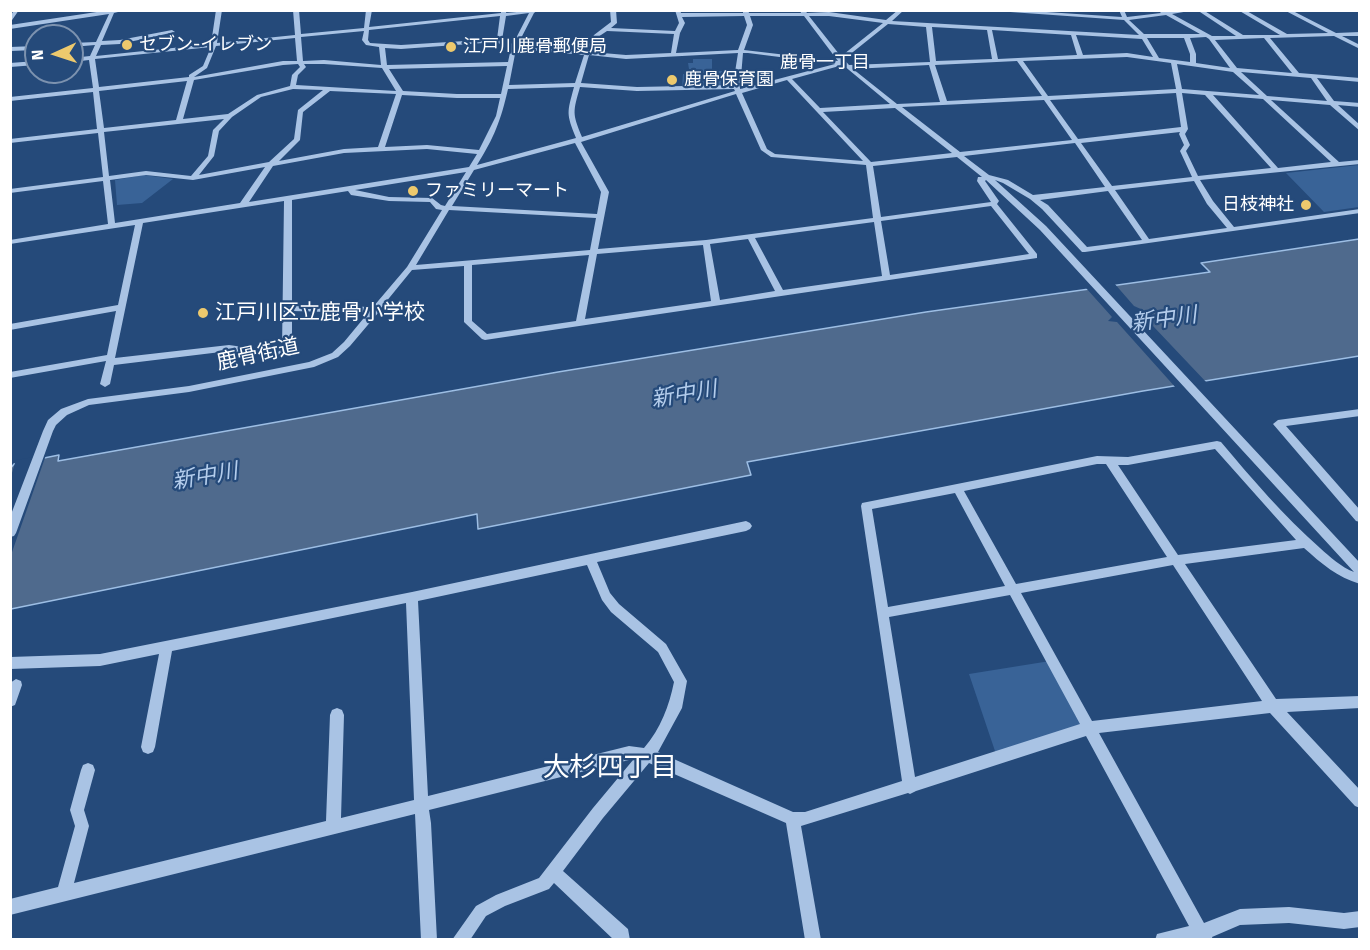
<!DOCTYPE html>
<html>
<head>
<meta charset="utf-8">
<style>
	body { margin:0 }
	#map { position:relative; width:1370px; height:950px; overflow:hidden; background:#254a7a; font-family:"Fira Sans",sans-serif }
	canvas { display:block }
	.frame { position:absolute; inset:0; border:12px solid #fff; pointer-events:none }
	.north { position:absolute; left:24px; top:24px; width:60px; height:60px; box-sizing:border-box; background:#254a7a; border:2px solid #7c92af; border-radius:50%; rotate:267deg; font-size:16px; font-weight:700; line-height:24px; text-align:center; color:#fff }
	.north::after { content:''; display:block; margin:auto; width:21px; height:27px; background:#edc96d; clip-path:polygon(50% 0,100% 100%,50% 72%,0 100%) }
</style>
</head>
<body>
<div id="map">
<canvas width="1370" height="950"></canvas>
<div class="frame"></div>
<div class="north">N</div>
</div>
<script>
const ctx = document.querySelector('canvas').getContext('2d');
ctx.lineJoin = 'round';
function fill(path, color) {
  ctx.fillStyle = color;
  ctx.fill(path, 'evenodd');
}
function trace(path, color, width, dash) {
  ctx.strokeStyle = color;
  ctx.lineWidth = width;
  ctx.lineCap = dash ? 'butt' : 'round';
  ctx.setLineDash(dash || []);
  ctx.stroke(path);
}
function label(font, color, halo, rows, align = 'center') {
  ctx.font = font + ' "Fira Sans","Noto Sans JP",sans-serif';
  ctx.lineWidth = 4.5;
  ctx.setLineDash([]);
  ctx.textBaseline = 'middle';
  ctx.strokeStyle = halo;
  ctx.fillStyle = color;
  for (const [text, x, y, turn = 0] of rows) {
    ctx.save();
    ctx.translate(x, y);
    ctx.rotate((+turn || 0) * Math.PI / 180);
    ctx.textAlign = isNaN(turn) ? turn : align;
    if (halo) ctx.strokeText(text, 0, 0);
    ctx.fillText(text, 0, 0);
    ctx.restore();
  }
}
fill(new Path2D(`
	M693 59H712V71H734L733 85 682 87 683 74H694V69H689L688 63H693Z
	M1359 165V207L1324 212 1286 173Z
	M144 175 173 179 142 203 117 205 115 180Z
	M1050 661 1085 726 996 754 969 674Z`), '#396397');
const water = new Path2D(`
	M1359 239V356L1143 391 747 462 751 475 478 529 477 514 11 609 10 469 14 464 59 455 58 461 558 372 926 312 1210 272 1201 263Z`);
fill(water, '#4f6a8d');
trace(water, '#9dbee4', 1.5);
fill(new Path2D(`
	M1114 283 1134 306 1152 314 1153 326 1207 383 1176 388 1117 322 1108 321 1112 317 1086 288Z
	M46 455 11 555V476L16 460Z`), '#254a7a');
fill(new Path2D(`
	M14 10H19L10 23V17Z
	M110 10H126L114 13 102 41 120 40 172 30 175 32 120 44 101 45 96 56 211 44 216 10H222L217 43 295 35 293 10H299L301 34 364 28 366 10H372L369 27 501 13V10H507L506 13 538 10 534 13 517 46 585 52 594 35 611 22 610 10H616L617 23 611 28 675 31 679 23 675 10H680L681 13H743V10H748L749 13H801L800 10H805L807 13 829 12 886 20 898 10H904L892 21 1139 35 1124 20 982 10H1016L1122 17 1119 10H1124L1127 17 1161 13 1158 10 1167 12 1195 10 1172 14 1212 36H1236L1197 10H1203L1243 35H1280L1238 10H1245L1287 34 1328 33 1284 10H1291L1336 33 1360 32V36H1342L1360 45V49L1334 36 1270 38 1299 73 1360 78V82L1317 78 1334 101 1360 103V107L1338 105 1360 125V131L1330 105 1271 100 1339 162 1360 160V164L1200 180 1213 201 1234 227 1360 209V213L1085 252H1082L1042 209 1030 199 1003 183 995 180 1046 226 1360 563V584C1337 577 1322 564 1304 548L1185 564 1276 699 1360 696V708L1287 712 1360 790V808L1355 806 1270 713 1099 733 1204 923 1240 909 1289 907 1344 913 1360 911V927L1344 929 1289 923 1240 925 1212 937 1213 940H1155L1157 934 1189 926 1086 736 916 791 910 794 908 793 801 826 821 940H805L786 823 649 763 603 818 563 871 628 929 630 940H614L554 883 549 889 505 906 486 916 470 940H452L476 906 496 895 539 878 593 808 633 760H629L429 810 431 823 437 940H421L415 814 10 915V899L58 887 75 826 70 810 81 770 83 765 88 763 93 765 95 770 84 810 89 826 74 883 326 821 330 715 332 710 337 708 342 710 344 715 341 818 414 800 406 603 172 651 155 747 153 752 148 754 143 752 141 747 159 654 100 666 10 669V657L100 654 412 592 746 521 750 523 752 526 750 529 746 531 597 562 610 593 619 604 666 644 687 681 682 708 658 752 793 812H805L902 781 861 506 862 503 1097 456 1128 457 1217 441 1221 442C1252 479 1284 516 1320 548 1330 557 1341 567 1354 572L1040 230 986 180 985 181 999 201 997 204 1037 254V258L485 340 482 339 464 322V266L412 270 381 308V312L378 313 350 346 338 357 314 367 189 392 89 405 67 415 56 425 53 431 16 533 14 536 10 537V517L43 431 48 420 61 409 88 399 189 386 309 362 332 353 344 342 368 313 292 311V351L279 358 229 351 114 365 110 384 105 387 100 384 106 361 10 378V372L107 355 116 311 10 330V324L118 305 135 225 10 244V240L108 224 103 181 10 193V189L103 177 98 133 10 143V139L97 129 93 92 10 101V97L93 88 89 60 72 62V58L90 56 95 45 72 47V43L96 42 109 14 10 29V25ZM529 13 513 44 502 40 506 16ZM1166 15 1200 34H1144L1129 20ZM500 16 497 39 401 45 370 43 368 40 369 30ZM744 16 747 25 738 50 676 53 680 33 685 23 682 17ZM750 16H804L838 61 744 50 753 25ZM809 16H829L883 23 844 54H839ZM888 24 926 27 930 62 849 65 842 57 848 56ZM932 27 987 30 992 59 936 61ZM992 30 1071 35 1077 55 998 59ZM364 31 362 40 366 45 379 47 381 65 324 60 303 61 301 37ZM607 31 674 34 671 53 626 55 591 52 598 37ZM1076 35 1142 39 1153 57 1127 53 1083 55ZM1206 37 1209 39 1230 68 1196 63V54L1190 38ZM295 38 297 61H283L194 77 207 68 216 46ZM1147 38H1184L1190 54V62L1159 58ZM1264 38 1292 73 1237 68 1215 40ZM483 43H498L511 48 508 62 387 65 385 48 401 49ZM211 47 203 66 189 75V77L99 87 95 59ZM516 49 584 55 575 83 509 85ZM738 53 733 85 637 87 581 83 589 55 626 59ZM743 53H748L835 64 740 89ZM1127 57 1171 63 1176 89 1048 96 1023 61ZM1017 61 1042 96 947 101 935 65ZM298 64 300 67 292 75 290 86 257 95 228 114 183 119 194 80 283 65ZM304 64H324L382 68 396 91 296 85 298 75 306 67ZM1177 64 1233 72 1259 95 1182 89ZM843 65 890 104 820 108 792 79ZM929 65 940 102 897 104 853 69ZM507 66 501 94H457L403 91 389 69ZM1241 72 1311 78 1327 101 1267 96ZM787 80 863 161 775 154 767 149 742 93ZM187 81 176 120 104 128 99 91ZM574 87C567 113 566 113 576 138L477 165C494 138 501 120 508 89ZM580 87 637 91 734 89 735 91 582 137C572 113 573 112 580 87ZM293 89 323 90 298 110 294 139 269 162 199 175 214 156 219 131 232 117 261 97ZM330 91 396 94 378 147 344 149 279 161 300 140 303 112ZM1176 93 1181 127 1078 139 1050 100ZM1182 93 1205 95 1271 168 1198 176 1186 151 1190 145 1185 134 1188 129ZM736 94 761 150 771 157 866 165 873 218 706 240 598 249 609 192 581 142ZM402 95 457 98H500L496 116 479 150 427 145 385 147ZM1213 95 1263 99 1331 162 1278 168ZM1044 100 1072 140 960 152 902 107ZM895 108 952 153 871 162 823 112ZM224 119 213 130 208 156 191 176 146 171 109 176 104 132ZM1180 132 1179 134 1184 145 1180 151 1192 177 1112 186 1081 143ZM575 143 601 192 597 214 452 206 474 170ZM1075 143 1105 187 1033 195 1008 180 989 175 964 156ZM427 149 477 154 469 167 249 202 273 166 344 153ZM957 157 982 177H978L977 181 991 202 881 217 873 166ZM265 167 240 203 115 223 110 180 146 175 193 180ZM466 172 445 206 441 205 432 198 389 197 355 190ZM1194 181 1207 204 1227 228 1149 239 1115 190ZM348 191 351 195 389 201 430 202 436 209 442 210 407 267 373 307 292 305V200ZM1108 191 1142 240 1087 247 1048 205 1040 200ZM284 201 282 349 278 352 229 345 115 358 143 223ZM991 206 1029 254 890 275 881 221ZM449 210 596 218 590 250 416 265ZM874 222 882 276 783 290 755 238ZM748 239 775 291 720 300 710 244ZM703 245 711 301 585 319 597 254ZM589 255 576 321 487 334 472 321V265ZM1215 449 1296 540 1178 555 1118 465H1128ZM1097 464H1106L1167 557 1016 584 964 491ZM955 493 1005 586 888 607 872 509ZM587 565 602 600 611 612 658 652 674 682C669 706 661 728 644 748L629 746 428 796 418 601ZM1173 565 1262 701 1092 721 1021 593ZM1010 595 1080 724 915 777 889 617Z
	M36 46V50L10 51V47Z
	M36 61V65L10 67V63Z
	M1360 409V416L1286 426 1360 510V522L1356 521 1273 424 1278 420Z
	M16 679 21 681 22 685 15 705 10 707V683Z`), '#a9c3e4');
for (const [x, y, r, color] of [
	[127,45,6,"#edc96d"],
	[451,47,6,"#edc96d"],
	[672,80,6,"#edc96d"],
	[413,191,6,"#edc96d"],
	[1306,205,6,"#edc96d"],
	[203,313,6,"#edc96d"]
]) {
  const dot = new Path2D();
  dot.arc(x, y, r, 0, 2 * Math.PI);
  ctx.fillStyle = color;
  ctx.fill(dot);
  trace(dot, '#254a7a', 2);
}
label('18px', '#fff', '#254a7a', [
	["セブン-イレブン",139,45],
	["江戸川鹿骨郵便局",463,47],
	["鹿骨保育園",684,80],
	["ファミリーマート",425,191],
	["日枝神社",1294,205,"right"]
], 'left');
label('18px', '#fff', '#254a7a', [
	["鹿骨一丁目",825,63]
]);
label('21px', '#fff', '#254a7a', [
	["江戸川区立鹿骨小学校",215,313]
], 'left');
label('21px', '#fff', '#254a7a', [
	["鹿骨街道",258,355,-12]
]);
label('italic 22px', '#b4cdec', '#254a7a', [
	["新中川",1164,320,-8],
	["新中川",684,395,-10],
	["新中川",205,477,-10]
]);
label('27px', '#fff', '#254a7a', [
	["大杉四丁目",610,768]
]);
</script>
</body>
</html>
